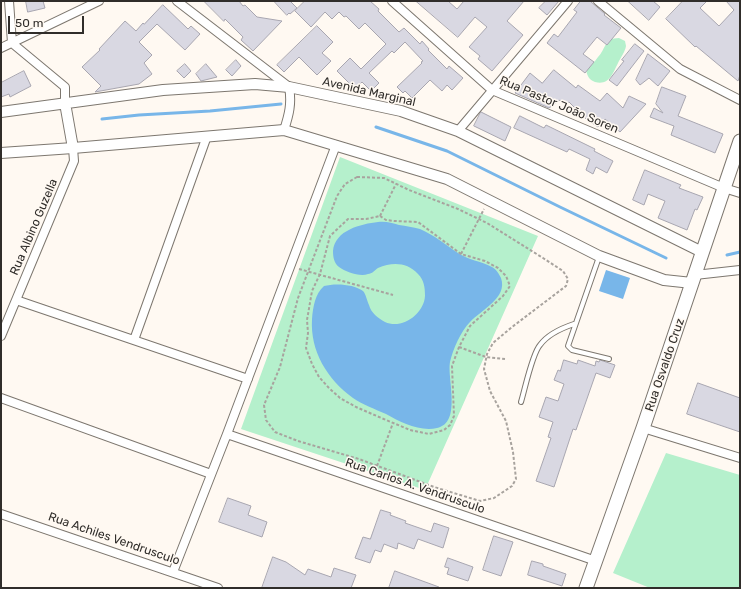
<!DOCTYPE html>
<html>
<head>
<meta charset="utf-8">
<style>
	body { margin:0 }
	#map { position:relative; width:741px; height:589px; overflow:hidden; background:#fff9f2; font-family:Rubik,sans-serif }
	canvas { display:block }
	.frame { position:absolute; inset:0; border:2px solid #302d2a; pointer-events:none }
	.scale { position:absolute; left:8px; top:16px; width:76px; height:18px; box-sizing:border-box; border:2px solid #302d2a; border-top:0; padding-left:5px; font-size:12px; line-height:14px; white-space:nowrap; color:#302d2a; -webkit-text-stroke:3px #fff9f2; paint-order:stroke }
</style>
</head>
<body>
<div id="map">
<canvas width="741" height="589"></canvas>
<div class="frame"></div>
<div class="scale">50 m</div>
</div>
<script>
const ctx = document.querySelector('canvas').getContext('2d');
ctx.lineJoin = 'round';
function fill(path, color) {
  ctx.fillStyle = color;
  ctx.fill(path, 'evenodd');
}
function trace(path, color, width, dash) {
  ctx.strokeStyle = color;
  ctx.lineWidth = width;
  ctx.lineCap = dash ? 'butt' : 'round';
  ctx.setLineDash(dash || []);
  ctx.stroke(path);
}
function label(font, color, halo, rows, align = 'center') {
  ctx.font = font + ' Rubik,sans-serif';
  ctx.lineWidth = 3;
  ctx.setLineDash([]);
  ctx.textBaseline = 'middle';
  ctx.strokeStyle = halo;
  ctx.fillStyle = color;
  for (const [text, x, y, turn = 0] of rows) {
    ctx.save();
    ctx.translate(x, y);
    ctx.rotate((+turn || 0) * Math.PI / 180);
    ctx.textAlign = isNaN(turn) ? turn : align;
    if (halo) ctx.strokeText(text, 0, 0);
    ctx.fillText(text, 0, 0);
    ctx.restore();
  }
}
fill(new Path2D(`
	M619 38 625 41 626 46C625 52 621 57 618 63 613 73 609 86 595 82 589 80 587 75 586 70 590 65 595 62 598 57 606 49 604 38 619 38Z
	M340 157 538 236 425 490 241 429Z
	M666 453 740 475V588H650L613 573Z`), '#b5f0cc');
fill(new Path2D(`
	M378 222C386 221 392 223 399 225 406 226 413 227 420 229 434 235 446 245 458 253 468 260 481 261 492 267 496 269 499 274 501 278 508 298 481 310 470 322 461 331 453 349 450 362 447 379 462 423 437 428 420 432 400 422 386 414 375 409 363 405 353 398 327 379 310 351 312 319 313 307 315 294 324 286 335 283 354 284 363 291 366 294 367 301 369 305 371 313 378 318 385 322 402 330 424 314 425 296 425 287 424 280 418 274 407 262 392 262 378 268 375 270 372 274 368 274 360 277 346 272 339 267 334 263 333 257 333 251 335 230 361 224 378 222Z
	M606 270 630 278 623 299 599 291Z`), '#78b6e9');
trace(new Path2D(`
	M102 119 139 115 210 111 281 104
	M376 127 447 151 560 207 666 258
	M727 255 740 252`), '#78b6e9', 3);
const building = new Path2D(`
	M26 1H43L45 8 28 12Z
	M204 1H239L243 6 245 5 257 17 282 21 253 51 241 40 243 37 225 19 224 21Z
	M274 1H290L297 8 290 14 289 13 287 15Z
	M305 1H370L379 9 378 11 399 32 404 28 420 44 422 41 429 49 428 50 447 69 449 66 463 78 452 90 447 85 442 91 430 80 412 98 405 91 403 93 397 87 422 63 421 62 423 61 405 42 394 53 392 51 369 73 379 83 371 91 362 82 355 89 337 71 350 58 361 69 386 44 365 23 359 29 346 16 344 17 339 12 332 19 325 12 311 27 295 11Z
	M416 1H448L457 9 464 1H524L507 21 523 35 492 71 478 59 480 56 469 47 487 27 475 17 458 37Z
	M546 1H559L547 15 539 8Z
	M581 1H590L605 14 604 15 621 28 607 45 597 37 583 54 594 62 585 73 547 43 554 34 558 37 577 12 574 10Z
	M628 1H653L660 7 649 20Z
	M683 1H707L700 8 719 26 734 10 726 1H740V75L738 81 696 46 695 47 666 19Z
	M163 5 188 29 191 26 200 34 185 50 157 24 139 42 152 55 144 63 152 74 139 84 95 92 101 86 82 67 100 50 99 49 125 21 136 31 143 23 144 24Z
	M317 26 333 42 322 53 331 61 317 75 299 57 284 72 277 65Z
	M635 44 644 51 617 86 609 80 624 61 622 60Z
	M648 54 670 71 658 86 649 78 640 85 636 80Z
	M236 60 241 66 232 76 226 70Z
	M185 64 191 71 184 78 177 71Z
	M206 64 217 77 201 81 196 74Z
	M554 70 576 88 578 85 600 101 607 93 623 108 629 96 646 104 620 132 605 119 598 127 585 118 569 102 565 105 560 100 549 108 515 93 530 73 542 83Z
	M24 71 31 86 10 97 9 94 1 97V83Z
	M662 87 686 96 678 116 723 134 715 153 671 135 674 126 650 117 654 108 663 113 656 104Z
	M481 112 511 127 505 141 474 126Z
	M520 116 544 128 546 125 595 149 594 151 613 161 607 173 596 167 593 174 586 170 590 159 569 149 567 152 514 128Z
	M645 170 681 185 679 188 703 197 697 210 695 209 687 230 658 218 665 201 648 194 644 205 633 200Z
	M564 360 577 364 578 360 595 366 596 361 599 362 600 360 615 365 610 378 596 373 576 430 573 429 554 487 536 481 551 438 548 437 553 422 539 417 546 397 558 401 564 384 554 380 558 370 560 371Z
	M698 383 740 398V432L687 414Z
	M228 498 251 506 248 515 267 522 262 537 219 522Z
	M381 510 391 513 390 515 406 521 405 523 431 532 434 523 449 528 443 548 418 539 414 549 398 543 397 549 384 544 381 552 375 550 370 563 355 558 363 537 370 539Z
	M494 536 513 542 501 576 483 570Z
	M273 557 286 562 305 575 308 569 331 577 334 568 356 575 351 588H262Z
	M448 558 473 567 468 581 447 574 449 568 445 567Z
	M532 561 543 564V566L566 574 562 586 528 575Z
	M395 571 439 587V588H389Z`);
fill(building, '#d9d8e2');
trace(building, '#a8a6b0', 1);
const service = new Path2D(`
	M599 257 568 346 572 350 609 359
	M521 402C525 389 532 354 540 345 548 334 562 328 574 324`);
const minor = new Path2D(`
	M9 1 12 43 65 87V103
	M177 1 289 87C292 103 289 115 284 130
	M392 1 492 90 724 188 740 193
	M598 1 680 69 740 100
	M1 48 99 1
	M458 131 568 1
	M695 275 740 270
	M16 300 248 379
	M1 336 74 161 73 148
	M134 340 207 136
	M1 398 211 474
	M643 428 740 458
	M227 434 596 561
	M1 514 218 588
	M173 572 227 434 336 145`);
const tertiary = new Path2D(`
	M65 103 73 148
	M1 112 163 90 255 84 289 87 401 111 458 131 702 252
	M1 153 73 148 284 130 447 179 599 256 664 280 692 283`);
const trunk = new Path2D(`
	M586 588 643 428 740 141`);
trace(service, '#7d776f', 6);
trace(minor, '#7d776f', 10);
trace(tertiary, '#7d776f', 12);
trace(trunk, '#7d776f', 15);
trace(new Path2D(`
	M357 177 384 178 409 190 458 209 487 223 543 258 563 271 568 279 566 286 512 327 493 343 487 354 484 369 490 391 506 421 513 452 516 479 512 486 494 498 480 501 434 487 359 459 298 441 275 432 266 420 264 405 280 367 298 298 337 196 345 184Z
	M380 216 386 220 394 221 418 222 461 254 485 261 498 268 506 276 510 286 503 296 470 326 459 347 452 366 454 416 450 425 444 430 429 434 410 430 379 417 356 407 340 398 329 388 319 377 312 364 306 348 308 333 307 320 312 291 320 274 330 236 348 219H366Z
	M380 216 396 184
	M461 254 484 209
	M299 269 393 295
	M459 347 486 357 505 359
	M377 466 393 423`), '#a8a39e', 2, [3, 2]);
trace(service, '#fff', 4);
trace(minor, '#fff', 8);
trace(tertiary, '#fff', 10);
trace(trunk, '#fff', 13);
label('12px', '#302d2a', '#fff9f2', [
	["Avenida Marginal",369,92,13],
	["Rua Pastor João Soren",559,105,23],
	["Rua Albino Guzella",34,227,-67],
	["Rua Osvaldo Cruz",665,365,-71],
	["Rua Carlos A. Vendrusculo",415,486,19],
	["Rua Achiles Vendrusculo",114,539,19]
]);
</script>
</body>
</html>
